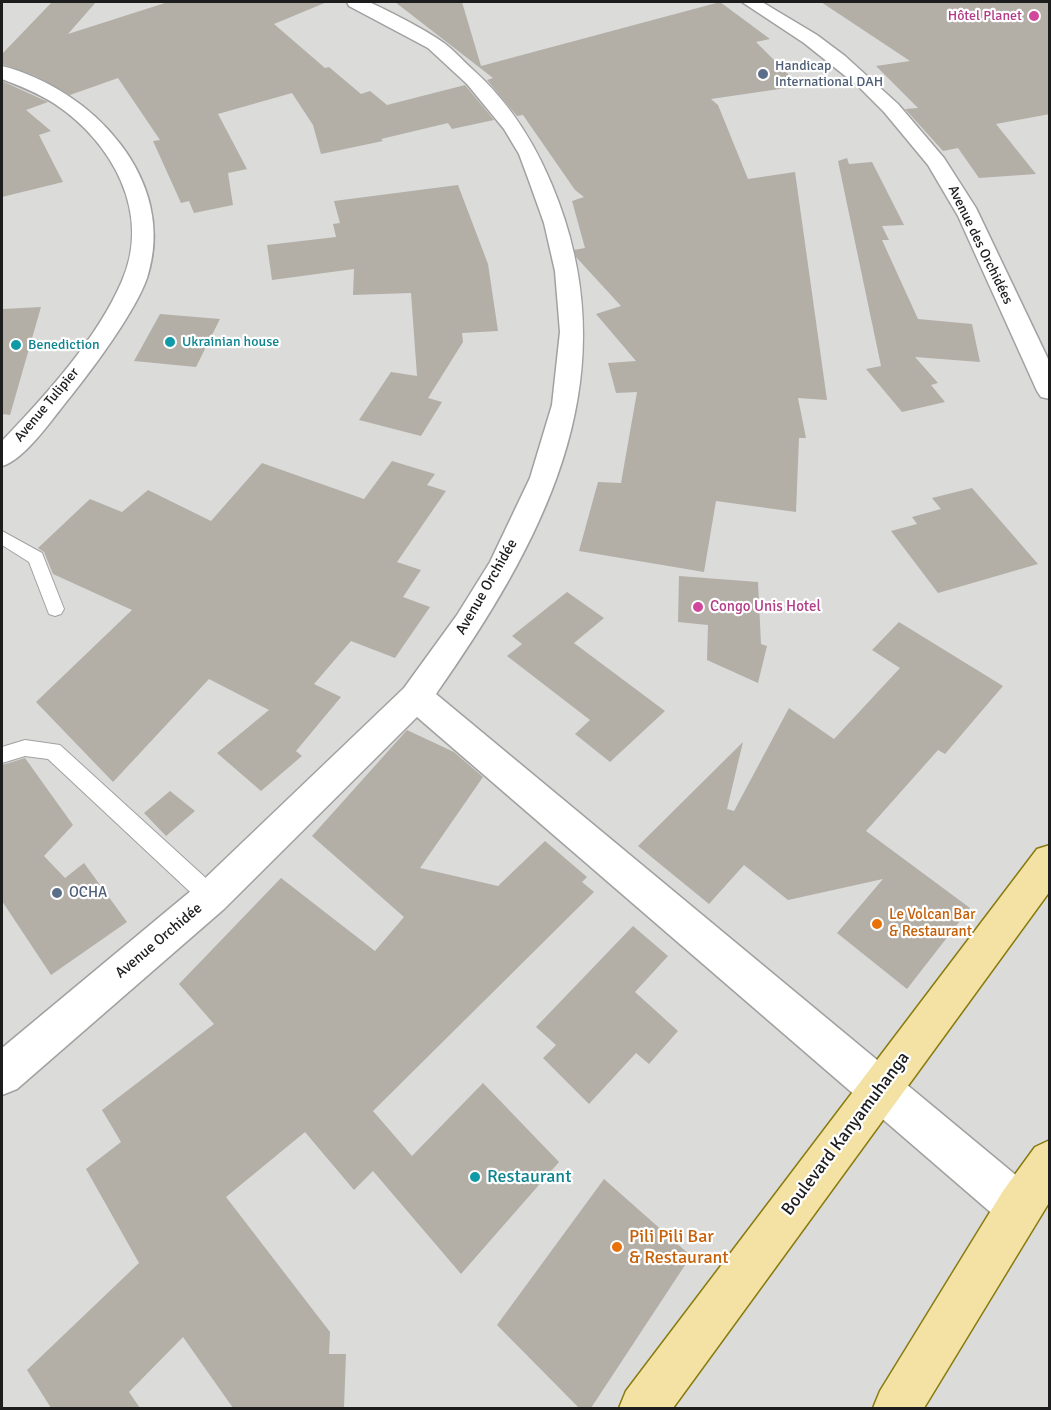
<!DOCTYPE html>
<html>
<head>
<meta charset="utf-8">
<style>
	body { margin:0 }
	#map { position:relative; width:1051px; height:1410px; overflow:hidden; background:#eeece4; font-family:Signika,sans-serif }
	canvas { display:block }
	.frame { position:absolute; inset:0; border:3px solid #1d1d1d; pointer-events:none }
</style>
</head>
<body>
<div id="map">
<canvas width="1051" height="1410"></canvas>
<div class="frame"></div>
</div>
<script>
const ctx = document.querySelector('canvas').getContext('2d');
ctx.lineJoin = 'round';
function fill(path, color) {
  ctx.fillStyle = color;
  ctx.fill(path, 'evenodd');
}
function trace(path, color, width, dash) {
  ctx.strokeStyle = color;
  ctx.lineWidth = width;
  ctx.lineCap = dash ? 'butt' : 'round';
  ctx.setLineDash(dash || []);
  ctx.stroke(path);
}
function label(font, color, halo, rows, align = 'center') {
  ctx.font = font + ' Signika,sans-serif';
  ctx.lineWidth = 4.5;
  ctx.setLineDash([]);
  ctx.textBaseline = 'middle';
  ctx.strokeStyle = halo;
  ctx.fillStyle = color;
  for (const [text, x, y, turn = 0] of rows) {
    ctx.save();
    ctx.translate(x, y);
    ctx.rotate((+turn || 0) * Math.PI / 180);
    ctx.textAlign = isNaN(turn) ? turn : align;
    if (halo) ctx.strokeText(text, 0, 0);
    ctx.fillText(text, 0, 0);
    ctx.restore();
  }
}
fill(new Path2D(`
	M2 2H1049V1408H2Z`), '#dbdbda');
fill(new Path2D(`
	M52 2H96L68 34 168 2H327L274 24 325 68 329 67 361 94 370 91 387 105 465 85 494 120 452 129 448 123 381 139 383 141 321 154 313 125 292 93 218 114 247 169 228 173 233 205 194 213 189 201 181 203 153 141 160 140 118 78 70 95 36 76 2 64V54Z
	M395 2H462L481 66 720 2 770 39 756 42 800 86 711 99 718 105 748 179 795 172 827 400 798 398 806 438H799L796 512 716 501 704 572 579 551 598 482 621 483 637 392 616 393 608 363 636 361 596 314 621 306 576 257 574 250 585 248 572 201 584 197 575 190 523 115 517 116 487 80 493 78Z
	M821 2H1050V114L996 124 1036 174 979 178 958 148 943 151 905 109 918 108 876 66 910 61Z
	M2 81 48 102 26 110 51 131 39 135 63 182 2 197Z
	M847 158 849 164 872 162 904 225 882 226 889 240H882L918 319 972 324 980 362 915 357 938 383 931 385 945 402 902 412 866 369 881 366 838 161Z
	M458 185 488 264 498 331 462 333 463 342 428 398 442 402 421 436 359 420 391 372 417 376 411 293 353 295 354 269 272 280 267 245 336 237 333 224 340 223 334 201Z
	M41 307 10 415 2 414V309Z
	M160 314 220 319 196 367 134 361Z
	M392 461 435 474 427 485 446 491 397 562 421 570 403 597 430 607 395 658 351 641 314 684 341 697 296 751 302 756 261 791 217 753 269 710 209 679 113 782 36 702 132 610 53 574 44 552 38 548 90 499 122 512 148 490 211 521 262 463 364 499Z
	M972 488 1038 564 938 593 891 531 917 524 912 517 941 509 932 498Z
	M679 576 758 582 761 644 767 646 758 683 707 660 708 625 678 622Z
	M567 592 604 618 574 643 665 711 610 762 575 734 590 720 507 656 522 644 512 636Z
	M899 622 1003 686 945 754 938 750 866 831 970 908 907 989 837 933 883 879 788 900 744 865 709 904 638 846 743 742 727 809 734 811 789 708 834 739 900 668 872 650Z
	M407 730 454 752 483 777 420 868 498 886 545 841 587 877 582 882 594 892 373 1111 412 1156 483 1083 559 1162 461 1274 373 1171 354 1190 305 1132 226 1197 330 1332 329 1354H346L344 1408H233L183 1337 129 1392 140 1408H51L27 1370 139 1263 86 1169 121 1142 102 1110 214 1024 179 984 281 878 375 951 404 917 312 836Z
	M25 758 73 825 44 856 65 878 84 863 127 922 51 975 2 901V765Z
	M170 791 195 811 166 836 144 813Z
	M633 926 668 956 635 992 678 1031 649 1064 636 1053 589 1104 543 1058 556 1045 536 1027Z
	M604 1179 691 1256 591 1408H579L497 1325Z`), '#b3afa7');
const service = new Path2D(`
	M2 531 42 553 64 609 61 614 55 616 49 614 29 562 2 545Z
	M25 740 60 745 219 890 222 897 219 904 211 907 203 904 48 759 25 756 2 763V747Z`);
const minor = new Path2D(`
	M347 2C353 1 362 0 369 2 385 9 426 30 441 41 452 48 461 59 471 68 513 105 540 151 559 203 627 388 540 545 436 694L1035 1191 1041 1207 1035 1223 1019 1229 1003 1223 417 717 224 909 17 1089 2 1095V1048L198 885 404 688 457 615 490 562 530 478 552 405 560 332 555 271 544 223 529 181 519 154 504 129 467 84 428 48 349 6Z
	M742 2H762L817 35 845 56 898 104 944 158 976 208 1050 363V399L1041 397 1037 391 958 216 928 165 884 112 859 87 804 43Z
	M2 66C92 89 179 180 147 278 135 312 94 367 71 396 55 415 25 460 2 466V441C45 396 97 339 122 281 152 213 112 142 55 104 38 93 20 86 2 79Z`);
const primary = new Path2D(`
	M1050 845V891L673 1408H619L626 1391 1037 849Z
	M1050 1140V1201L924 1408H873L880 1391 1003 1191 1035 1147Z`);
trace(service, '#a1a1a1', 2);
trace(minor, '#a1a1a1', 3);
trace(primary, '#897b0d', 3);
fill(service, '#fff');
fill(minor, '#fff');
fill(primary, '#f3e2a4');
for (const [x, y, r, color] of [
	[1034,16,6,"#d1479c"],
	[763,74,6,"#5c6f8a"],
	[170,342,6,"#0f9aa8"],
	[16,345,6,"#0f9aa8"],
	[698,607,6,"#d1479c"],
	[57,893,6,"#5c6f8a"],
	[877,924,6,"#e8710a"],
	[475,1177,6,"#0f9aa8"],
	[617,1247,6,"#e8710a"]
]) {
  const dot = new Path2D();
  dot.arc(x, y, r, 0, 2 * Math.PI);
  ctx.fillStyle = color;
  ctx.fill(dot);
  trace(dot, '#fff', 2);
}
label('14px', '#b23c85', '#fff', [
	["Hôtel Planet",1022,16]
], 'right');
label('14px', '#4e5e75', '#fff', [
	["Handicap",775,66],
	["International DAH",775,82]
], 'left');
label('14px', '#1d1d1d', '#fff', [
	["Avenue des Orchidées",980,245,64],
	["Avenue Tulipier",47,405,-50]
]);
label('14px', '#0d838f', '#fff', [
	["Ukrainian house",182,342],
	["Benediction",28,345]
], 'left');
label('15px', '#1d1d1d', '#fff', [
	["Avenue Orchidée",487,587,-60],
	["Avenue Orchidée",159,941,-40]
]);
label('15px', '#b23c85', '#fff', [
	["Congo Unis Hotel",710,607]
], 'left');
label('15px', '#4e5e75', '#fff', [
	["OCHA",69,893]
], 'left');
label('15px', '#c56008', '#fff', [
	["Le Volcan Bar",889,915],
	["& Restaurant",889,932]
], 'left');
label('18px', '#1d1d1d', '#fff', [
	["Boulevard Kanyamuhanga",846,1134,-53]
]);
label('18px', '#0d838f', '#fff', [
	["Restaurant",487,1177]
], 'left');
label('18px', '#c56008', '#fff', [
	["Pili Pili Bar",629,1237],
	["& Restaurant",629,1258]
], 'left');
</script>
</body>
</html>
